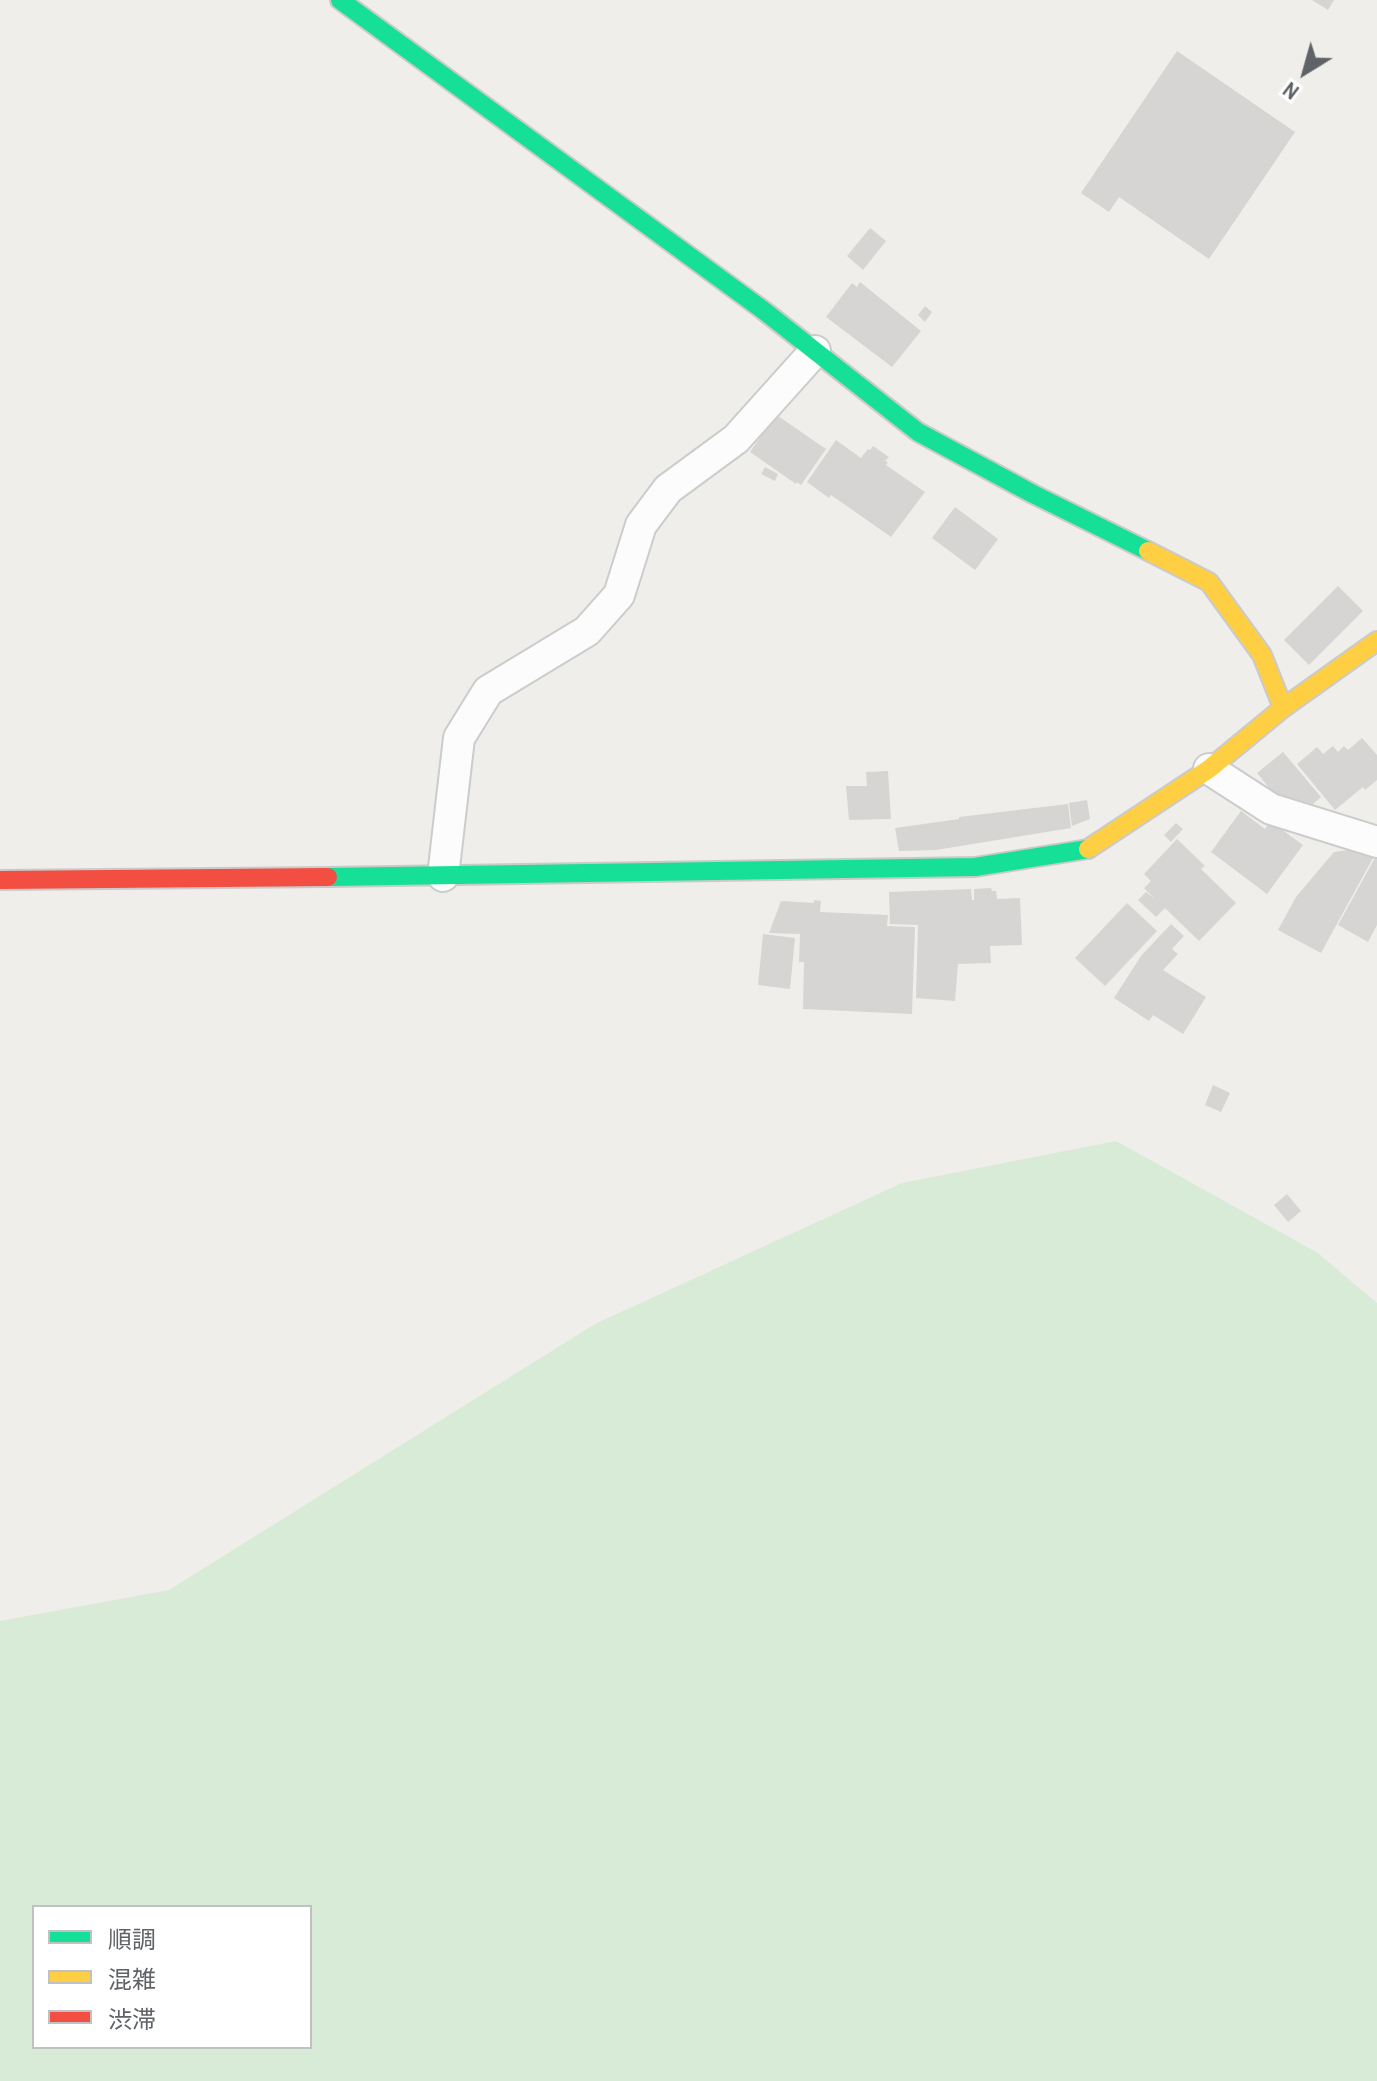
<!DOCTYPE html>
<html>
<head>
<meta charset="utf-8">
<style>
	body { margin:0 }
	#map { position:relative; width:1377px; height:2081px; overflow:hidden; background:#efeeea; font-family:"Archivo Narrow","Noto Sans JP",sans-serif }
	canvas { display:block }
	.legend { position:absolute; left:32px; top:1905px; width:280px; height:144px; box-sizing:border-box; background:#fff; border:2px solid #bfc1c3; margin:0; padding:10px 14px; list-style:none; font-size:24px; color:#5f6368 }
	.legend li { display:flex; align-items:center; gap:16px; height:40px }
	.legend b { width:40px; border:2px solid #bfc1c3 }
	.north { position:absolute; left:1265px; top:32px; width:80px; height:80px; -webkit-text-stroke:6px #fff; paint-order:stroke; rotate:217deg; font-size:22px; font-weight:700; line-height:32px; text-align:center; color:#5f6368 }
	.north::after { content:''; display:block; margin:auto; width:28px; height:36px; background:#5f6368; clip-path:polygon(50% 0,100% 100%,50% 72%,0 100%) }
</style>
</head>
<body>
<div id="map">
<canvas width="1377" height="2081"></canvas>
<ul class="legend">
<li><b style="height:10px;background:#16e098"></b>順調</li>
<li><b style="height:10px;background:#ffcf43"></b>混雑</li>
<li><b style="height:10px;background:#f24e42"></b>渋滞</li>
</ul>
<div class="north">N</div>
</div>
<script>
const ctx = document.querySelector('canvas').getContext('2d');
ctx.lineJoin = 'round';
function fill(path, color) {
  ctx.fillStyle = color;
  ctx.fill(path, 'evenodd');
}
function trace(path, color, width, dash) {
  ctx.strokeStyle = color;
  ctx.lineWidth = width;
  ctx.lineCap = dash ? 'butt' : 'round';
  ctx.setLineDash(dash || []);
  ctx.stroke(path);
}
fill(new Path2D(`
	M1116 1141 1318 1253 1377 1303V2081H0V1621L169 1590 595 1324 902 1183ZM34 1907H310V2047H34Z`), '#d8ebd6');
fill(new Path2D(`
	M1312 0H1334L1328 10Z
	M1177 51 1295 132 1209 259 1119 197 1109 212 1081 193Z
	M870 228 886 241 863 270 847 256Z
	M860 282 921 331 892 367 826 317 852 283 857 287Z
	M925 306 932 312 925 322 918 315Z
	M778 416 826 449 801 485 797 482 796 484 750 452 771 421 773 422Z
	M836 440 861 458 868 449 870 450 873 446 889 457 885 461 888 462 886 465 925 492 891 537 831 495 829 498 807 482Z
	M765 467 778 474 775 481 761 474Z
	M955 507 998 539 975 570 932 538Z
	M1338 586 1363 611 1309 665 1284 640Z
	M1362 738 1377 755V780L1365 790 1363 787 1335 810 1297 764 1317 747 1323 754 1333 746 1338 752 1344 746 1348 750Z
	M1283 752 1321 797 1307 809 1274 794 1257 773Z
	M888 771 891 819 849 820 846 786H867L866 772Z
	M1087 800 1090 819 1072 826 1069 803Z
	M1068 804 1071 828 936 850 899 851 895 828 959 819V817Z
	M1241 811 1265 829 1270 821 1303 845 1267 894 1211 852Z
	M1176 823 1183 829 1171 842 1164 835Z
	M1177 839 1205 866 1201 869 1236 903 1199 941 1165 908 1156 917 1138 900 1146 892 1155 899 1144 888 1151 881 1144 874Z
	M1356 849 1373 858 1321 953 1278 930 1296 897 1334 852Z
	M1377 854V925L1368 942 1338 925Z
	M991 888 992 891H996L997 899 1020 898 1022 945 990 946 991 963 958 964 955 1001 916 998 918 925 890 924 889 892 971 889 972 900H974V889Z
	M814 900 821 901 820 912 888 915 887 926 915 927 912 1014 803 1009 804 962H799L800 934 769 933 781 901 814 903Z
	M1127 903 1157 931 1105 986 1075 958Z
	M1171 924 1184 936 1172 949 1178 954 1163 970 1206 997 1183 1034 1153 1015 1149 1021 1114 998 1141 956Z
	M763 934 795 938 790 989 758 985Z
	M1213 1085 1230 1093 1221 1112 1205 1105Z
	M1287 1194 1301 1211 1288 1222 1274 1205Z`), '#d6d5d3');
const street = new Path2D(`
	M1209 769 1271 809 1377 842
	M443 876 459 738 488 691 587 631 619 595 641 525 668 489 736 439 815 351`);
const fast = new Path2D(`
	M340 0 763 310 918 432 1033 494 1148 551
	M328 877 975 867 1088 849`);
const slow = new Path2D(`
	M1148 551 1209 582 1262 655 1283 708
	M1088 849 1209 769 1283 708 1377 641`);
const jam = new Path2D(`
	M0 880 328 877`);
trace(street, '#cbcccc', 34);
trace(fast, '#cacacb', 22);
trace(slow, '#cacacb', 22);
trace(jam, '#cacacb', 22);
trace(street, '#fdfcfc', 30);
trace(fast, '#16e098', 18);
trace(slow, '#ffcf43', 18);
trace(jam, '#f24e42', 18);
</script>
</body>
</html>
